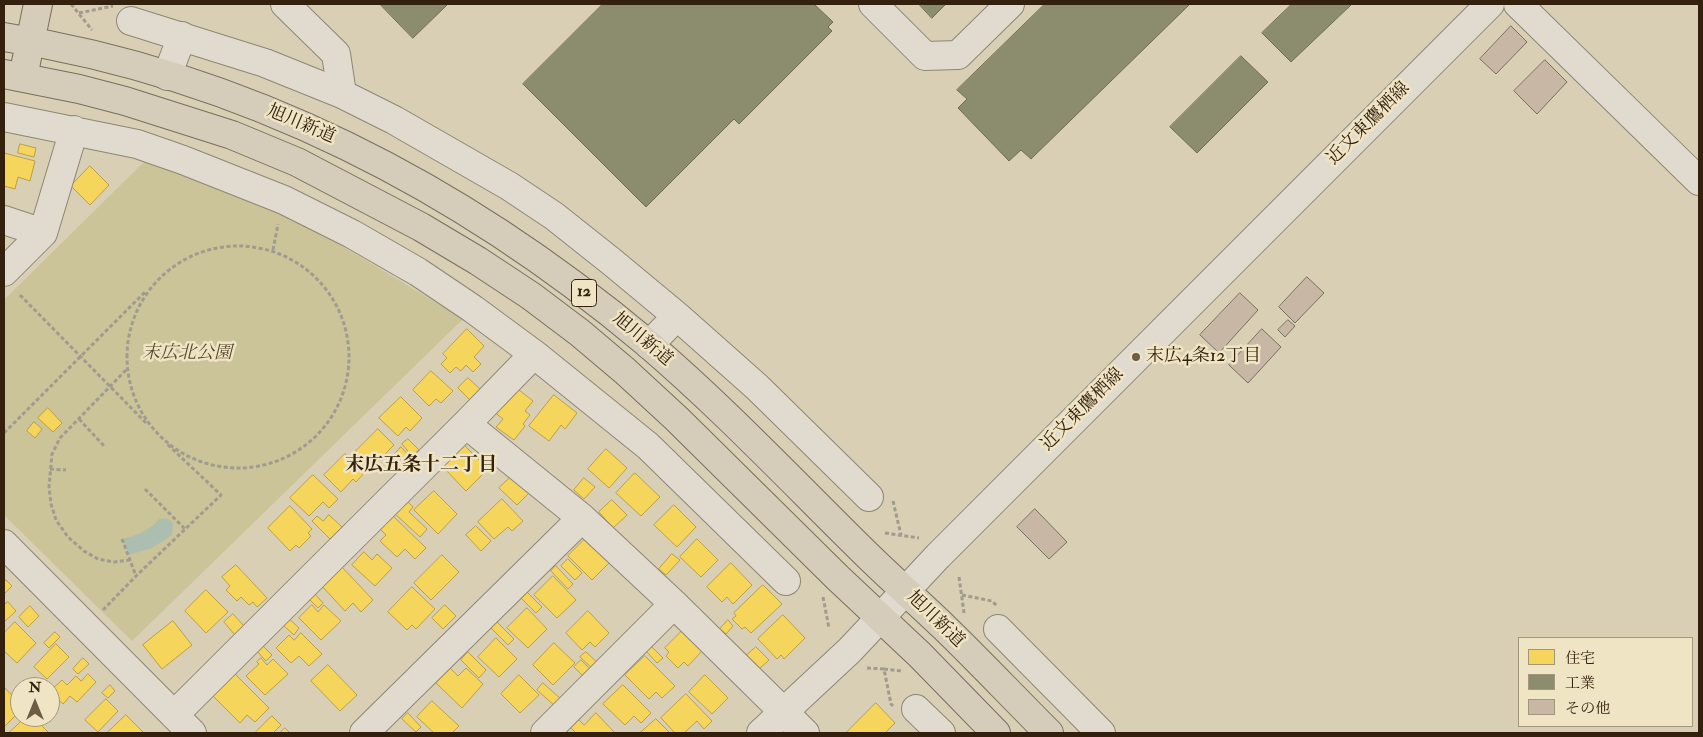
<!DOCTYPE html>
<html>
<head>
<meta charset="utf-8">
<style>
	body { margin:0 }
	#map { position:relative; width:1703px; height:737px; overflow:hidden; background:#d8cfb4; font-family:"IM FELL Double Pica","Noto Serif JP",serif }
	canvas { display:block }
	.frame { position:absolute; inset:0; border:5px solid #33200d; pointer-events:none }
	.legend { position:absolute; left:1518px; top:637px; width:175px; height:90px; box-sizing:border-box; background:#efe4c4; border:1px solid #a4967b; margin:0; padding:6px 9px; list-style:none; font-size:15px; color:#33200d }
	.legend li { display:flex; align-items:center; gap:10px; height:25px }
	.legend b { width:25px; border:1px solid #a4967b }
	.north { position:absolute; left:10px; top:677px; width:50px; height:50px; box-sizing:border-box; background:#efe4c4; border:1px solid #a4967b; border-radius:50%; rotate:0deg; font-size:14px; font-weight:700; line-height:20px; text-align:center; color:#33200d }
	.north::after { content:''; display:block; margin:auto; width:18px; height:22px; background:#6d5d47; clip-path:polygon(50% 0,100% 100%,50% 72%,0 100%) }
</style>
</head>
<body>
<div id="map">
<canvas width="1703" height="737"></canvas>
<div class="frame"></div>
<ul class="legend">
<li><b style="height:14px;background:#f6d55c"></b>住宅</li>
<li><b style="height:14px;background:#8c8c6e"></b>工業</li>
<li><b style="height:14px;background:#c9b7a6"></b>その他</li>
</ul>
<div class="north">N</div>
</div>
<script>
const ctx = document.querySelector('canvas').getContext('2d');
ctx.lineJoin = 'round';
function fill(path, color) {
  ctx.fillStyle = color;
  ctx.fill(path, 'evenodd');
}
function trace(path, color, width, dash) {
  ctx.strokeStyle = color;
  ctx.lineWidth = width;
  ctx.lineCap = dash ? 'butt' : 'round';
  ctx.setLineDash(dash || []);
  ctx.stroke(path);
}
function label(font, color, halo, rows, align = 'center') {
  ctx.font = font + ' "IM FELL Double Pica","Noto Serif JP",serif';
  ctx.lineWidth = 5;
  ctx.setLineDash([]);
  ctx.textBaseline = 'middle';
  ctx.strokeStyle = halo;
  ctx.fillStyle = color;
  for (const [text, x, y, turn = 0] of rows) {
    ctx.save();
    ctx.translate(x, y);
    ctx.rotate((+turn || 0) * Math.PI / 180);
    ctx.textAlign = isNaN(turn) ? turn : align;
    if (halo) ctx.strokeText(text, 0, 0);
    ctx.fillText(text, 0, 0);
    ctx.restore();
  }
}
fill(new Path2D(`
	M152 154 294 217 463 319 132 641 4 515V300Z`), '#cac498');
fill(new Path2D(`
	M167 518 173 523 172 535 152 548 129 555 122 539C138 535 149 531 159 519Z`), '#acbeb0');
const homes = new Path2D(`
	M20 144 36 148 34 157 18 153Z
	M4 153 35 161 30 181 18 177 15 189 4 186Z
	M90 166 109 185 90 205 71 186Z
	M467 329 484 346 474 357 481 364 473 372 466 365 461 371 456 367 450 373 441 364 447 358 443 354Z
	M431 371 453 391 441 403 436 399 429 406 413 390Z
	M468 378 480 389 470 400 458 388Z
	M514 386 533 401 525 411 530 415 523 424 525 426 514 440 496 427 503 419 493 411Z
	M554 395 577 413 565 429 561 425 549 441 529 426Z
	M401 397 422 418 410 431 406 427 398 436 379 418Z
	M48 408 62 423 53 432 38 418Z
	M34 422 42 429 35 438 27 431Z
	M378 429 394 445 372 467 356 451Z
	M408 439 419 450 412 456 402 444Z
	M464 445 488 469 466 491 443 467Z
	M401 447 411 458 405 464 395 454Z
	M606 449 627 468 609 488 588 469Z
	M345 454 364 473 356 482 353 479 341 492 324 475Z
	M635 473 660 497 641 516 616 493Z
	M313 475 338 499 329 508 323 502 309 516 290 498Z
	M512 476 529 493 517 505 499 488Z
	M584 478 595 487 584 499 574 490Z
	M434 491 457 514 438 534 414 510Z
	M405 499 413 507 409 512 427 529 420 537 393 512Z
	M502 499 523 521 512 531 508 527 494 539 478 522Z
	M612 500 627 515 613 528 599 512Z
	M674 505 696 527 677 547 654 525Z
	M290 506 312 529 308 533 311 536 299 548 296 545 290 551 268 528Z
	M329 515 342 527 330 539 312 521 317 516 323 521Z
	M392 515 426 548 415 559 405 549 397 557 380 541 386 535 379 528Z
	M476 526 491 541 481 551 466 535Z
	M585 539 609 563 592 580 568 556Z
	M697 539 718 560 701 577 680 557Z
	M364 552 372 560 377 554 392 568 375 586 352 565Z
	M672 554 680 560 666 575 659 569Z
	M442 555 459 572 431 600 414 583Z
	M568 559 582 573 575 580 561 566Z
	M731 563 752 585 733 604 727 597 722 602 707 587Z
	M236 565 267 598 257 607 253 602 249 605 241 597 237 601 226 590 230 586 222 577Z
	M341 566 373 600 361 612 353 603 345 611 321 585Z
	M556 566 573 584 568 589 551 571Z
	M553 576 576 600 557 618 534 595Z
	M6 580 12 586 4 594V583Z
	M763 585 782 604 751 633 745 627 742 629 732 619 736 616 734 613Z
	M412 587 435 609 416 629 412 625 407 630 388 612Z
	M206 590 228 612 206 633 185 611Z
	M313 592 323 603 318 608 307 597Z
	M527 592 542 607 536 613 521 598Z
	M8 602 16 611 4 622V605Z
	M312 605 318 612 324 605 341 621 321 640 299 618Z
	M445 605 456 616 443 629 432 618Z
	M30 606 39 616 28 627 19 617Z
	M527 608 547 629 528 648 507 628Z
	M588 611 609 633 595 647 590 642 582 650 566 633Z
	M233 614 244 626 235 635 224 622Z
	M783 615 805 638 784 659 781 655 777 659 758 639Z
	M287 617 299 628 294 635 282 624Z
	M728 620 733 626 726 634 720 629Z
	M173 621 192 645 162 669 143 645Z
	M15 622 36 643 17 663 4 651V633Z
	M497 622 514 639 508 645 491 628Z
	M683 630 703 650 688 666 684 662 678 668 666 656 669 652 665 648Z
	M55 632 60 637 49 648 44 643Z
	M301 633 322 654 309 666 299 656 291 663 276 648 289 635 294 640Z
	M496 638 517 659 499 677 478 657Z
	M554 643 575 663 553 685 533 665Z
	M56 644 69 657 47 679 34 667Z
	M261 644 272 655 266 661 255 649Z
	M651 646 663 658 657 663 646 651Z
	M756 647 769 660 759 669 746 656Z
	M468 652 486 670 479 678 461 660Z
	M586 652 599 664 594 670 580 657Z
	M645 656 675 686 662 698 656 692 649 699 625 675Z
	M83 658 89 664 78 674 73 669Z
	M261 658 267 665 273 659 288 674 265 695 246 676 259 664 257 662Z
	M581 660 591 670 584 677 574 667Z
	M328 665 357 695 340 711 311 681Z
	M450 668 458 676 466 668 483 684 462 708 436 683Z
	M234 673 269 708 255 722 247 715 240 723 212 695Z
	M88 674 96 682 77 702 70 696 63 704 50 691 62 680 67 685 76 676 81 681Z
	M519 675 539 695 520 713 501 694Z
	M705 675 728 698 712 714 689 692Z
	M543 683 561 699 555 706 537 690Z
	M110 685 115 691 108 698 102 693Z
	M623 685 651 713 641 723 634 716 625 725 603 704Z
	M4 687 20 704V711L4 727Z
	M686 694 712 721 704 729 697 721 684 733H675L661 718Z
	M106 699 118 711 98 732 85 720Z
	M432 701 459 726 452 733H434L417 717Z
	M876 703 895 723 885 733H846Z
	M408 713 421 727 416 732 402 719Z
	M596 713 615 733H576L570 727 578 719 584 725Z
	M126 715 143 732 141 733H107Z
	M272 716 281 725 273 733H255Z
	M26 717H33L49 733H11L10 732Z
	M656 719 670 733H640Z
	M285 728 290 733H280Z`);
fill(homes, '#f6d55c');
trace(homes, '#bc9f44', 1);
const industry = new Path2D(`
	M380 4H448L413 38Z
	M603 4H814L833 22 828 27 832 31 739 124 734 119 646 207 523 84Z
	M919 4H946L932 18Z
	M1045 4H1190L1031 159 1021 150 1009 161 958 108 967 99 957 90Z
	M1292 4H1352L1291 62 1262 33Z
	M1241 56 1268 82 1197 153 1170 127Z`);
fill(industry, '#8c8c6e');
trace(industry, '#716c51', 1);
const building = new Path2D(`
	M1511 26 1527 42 1496 74 1480 59Z
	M1545 60 1567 82 1537 114 1514 91Z
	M1307 277 1324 293 1295 323 1279 307Z
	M1240 293 1258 310 1219 353 1200 335Z
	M1288 320 1295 326 1285 337 1278 330Z
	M1262 329 1281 347 1248 383 1229 365Z
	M1035 509 1067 542 1049 559 1017 527Z`);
fill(building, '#c9b7a6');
trace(building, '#776f5f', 1);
const minor = new Path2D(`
	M285 4 336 54 342 94
	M873 4 925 56 958 55 1010 4
	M1518 4 1699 181
	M131 21 265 63 342 94 394 120 509 186 554 216 612 262 677 316 757 387 869 497
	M167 76 182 36
	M4 117 137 144 183 160 284 200 352 234 418 272 473 309 534 354 648 446 786 581
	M4 220 43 233
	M4 272 43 233 74 130
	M649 345 677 316
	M466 424 582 518 674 604 805 733
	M4 544 192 733
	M998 629 1101 733
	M916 709 941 733
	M174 715 466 424 534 354
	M364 733 582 518
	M545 733 674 604
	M761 733 850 650 938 556 1490 4`);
const major = new Path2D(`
	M23 77 38 4`);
const highway = new Path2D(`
	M4 37C245 75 461 187 647 343 722 407 790 479 860 548 888 576 917 601 945 628 980 662 1014 698 1049 733
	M4 74 79 89 125 101 232 135 297 162 421 227 478 261 531 296 580 333 625 371 677 419 838 578 920 655 996 733`);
trace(minor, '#8e8675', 30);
trace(major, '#776f5f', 30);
trace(highway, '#776f5f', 30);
trace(new Path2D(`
	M71 4 92 30
	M79 13 113 6
	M127 357a111 111 0 1 1 222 0a111 111 0 1 1-222 0Z
	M273 250 278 224
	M20 295 147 424
	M126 370 60 438 52 454 49 487 51 504 56 520 68 537 84 551 98 559 114 562 130 560
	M79 419 105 447
	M4 433 145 292
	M50 469 66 470
	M145 489 185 529
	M893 501 901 535
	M885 533 919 538
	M122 539 136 576
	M959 577 964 613
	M962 595 992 601 997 606
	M823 597 829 628
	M103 610 136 576 221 495 166 443
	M867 668 884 669 891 704 893 706
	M884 669 902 671`), '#a19b8f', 3, [4, 2.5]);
trace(minor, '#e0dbce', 28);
trace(major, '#d5ccb9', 28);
trace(highway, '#d5ccb9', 28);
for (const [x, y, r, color] of [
	[1136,357,5,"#6d5d47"]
]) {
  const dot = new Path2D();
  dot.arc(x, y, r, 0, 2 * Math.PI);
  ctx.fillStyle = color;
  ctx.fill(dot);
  trace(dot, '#efe4c4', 2);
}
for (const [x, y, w] of [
	[584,293,25]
]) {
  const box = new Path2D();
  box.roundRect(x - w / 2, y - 13.5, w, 27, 4);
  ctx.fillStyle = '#efe4c4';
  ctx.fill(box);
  trace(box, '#33200d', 1);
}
label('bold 16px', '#33200d', null, [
	["12",584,293]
]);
label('18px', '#33200d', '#efe4c4', [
	["近文東鷹栖線",1369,124,-45],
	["旭川新道",301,125,23],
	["旭川新道",642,340,40],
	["近文東鷹栖線",1083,410,-45],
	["旭川新道",935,620,44]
]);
label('italic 18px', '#56472a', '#efe4c4', [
	["末広北公園",187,354]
]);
label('18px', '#33200d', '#efe4c4', [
	["末広4条12丁目",1146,357]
], 'left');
label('bold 19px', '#33200d', '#efe4c4', [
	["末広五条十二丁目",421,466]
]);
</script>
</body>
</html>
